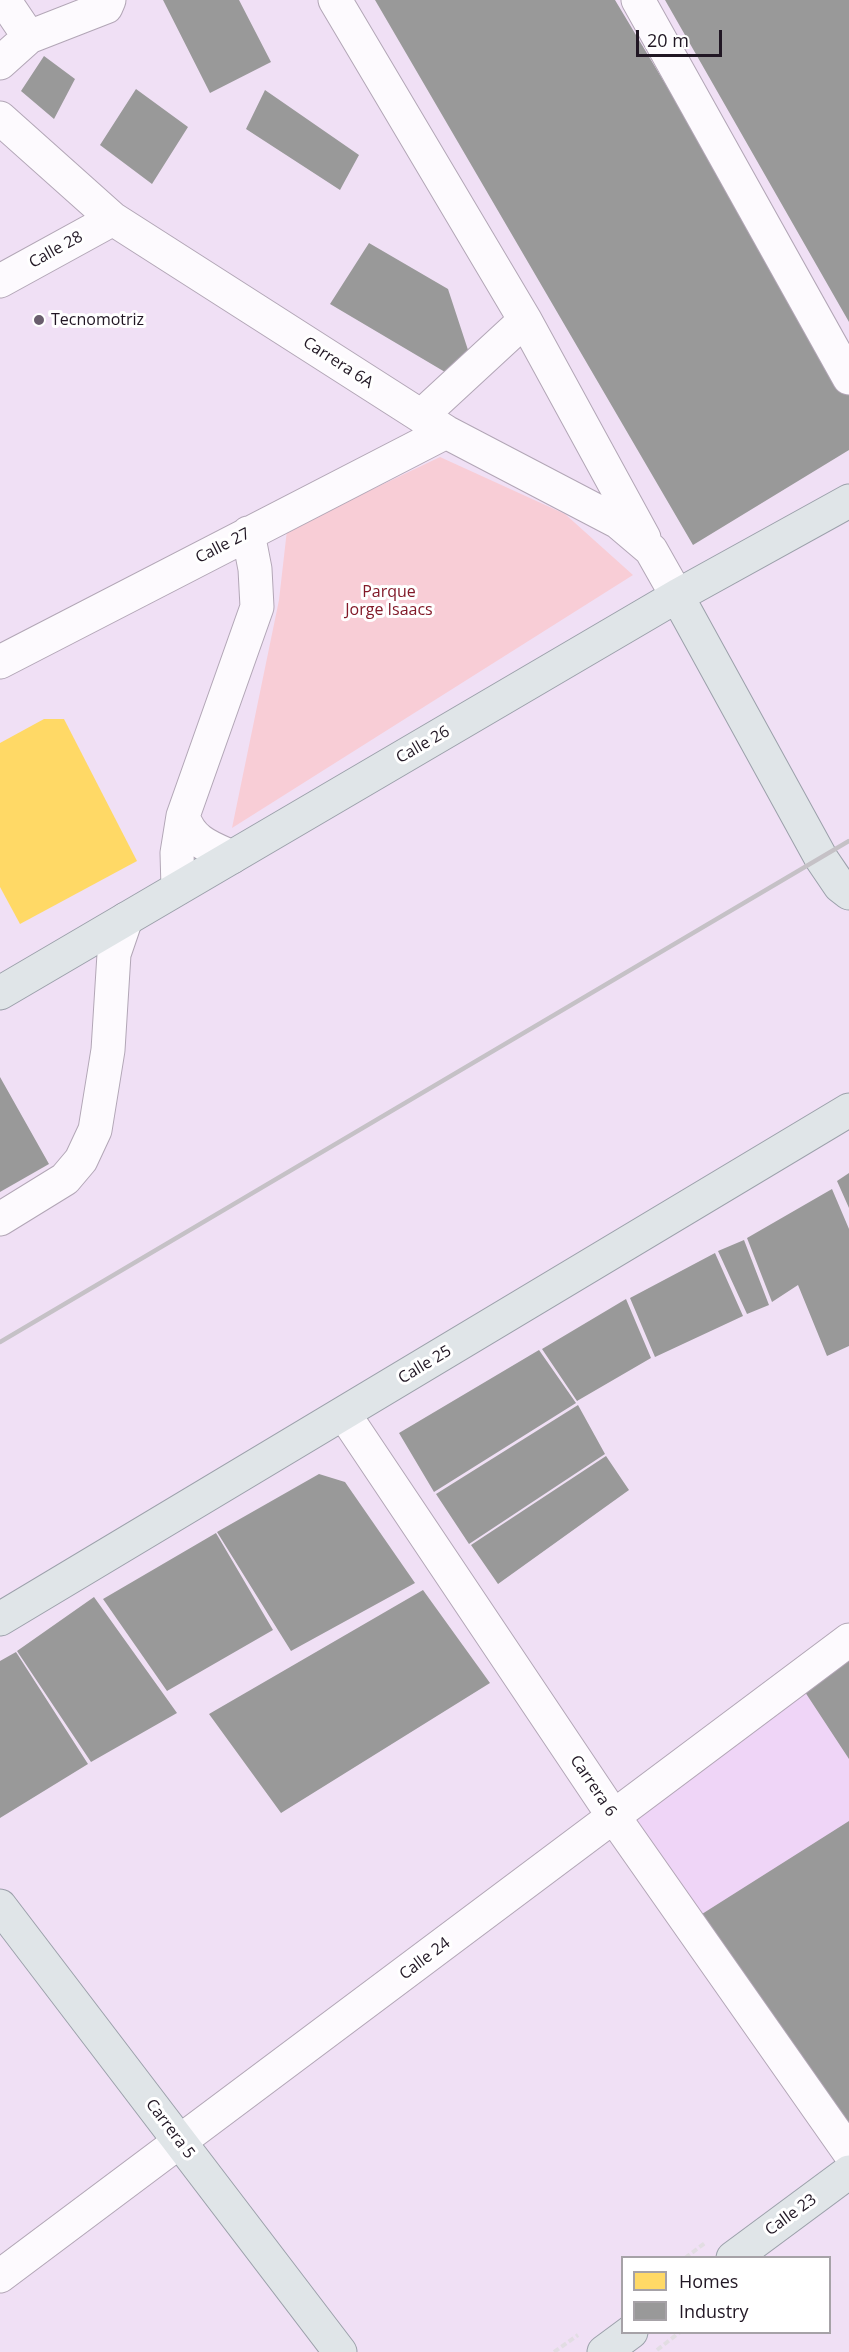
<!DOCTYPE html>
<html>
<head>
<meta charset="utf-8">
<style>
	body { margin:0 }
	#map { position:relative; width:849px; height:2352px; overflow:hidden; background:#f0e0f5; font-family:"Open Sans",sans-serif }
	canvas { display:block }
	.legend { position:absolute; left:621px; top:2256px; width:210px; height:78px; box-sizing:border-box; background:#fff; border:2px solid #a6a2a7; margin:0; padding:8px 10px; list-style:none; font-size:18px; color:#211724 }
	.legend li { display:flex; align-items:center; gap:12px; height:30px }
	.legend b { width:30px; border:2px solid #a6a2a7 }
	.scale { position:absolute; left:636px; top:30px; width:86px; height:27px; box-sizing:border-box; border:3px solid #211724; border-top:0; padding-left:8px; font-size:18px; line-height:21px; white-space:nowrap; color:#211724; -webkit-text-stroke:4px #fff; paint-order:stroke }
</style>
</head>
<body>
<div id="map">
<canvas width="849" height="2352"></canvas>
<ul class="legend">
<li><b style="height:16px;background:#ffd966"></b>Homes</li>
<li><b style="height:16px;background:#999"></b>Industry</li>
</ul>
<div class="scale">20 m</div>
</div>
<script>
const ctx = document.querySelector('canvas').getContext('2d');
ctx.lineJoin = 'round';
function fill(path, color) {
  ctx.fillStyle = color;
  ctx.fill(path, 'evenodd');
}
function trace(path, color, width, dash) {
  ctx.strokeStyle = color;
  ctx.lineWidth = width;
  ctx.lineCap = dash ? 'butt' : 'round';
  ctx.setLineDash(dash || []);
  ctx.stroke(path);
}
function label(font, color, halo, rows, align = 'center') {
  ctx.font = font + ' "Open Sans",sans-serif';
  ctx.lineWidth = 6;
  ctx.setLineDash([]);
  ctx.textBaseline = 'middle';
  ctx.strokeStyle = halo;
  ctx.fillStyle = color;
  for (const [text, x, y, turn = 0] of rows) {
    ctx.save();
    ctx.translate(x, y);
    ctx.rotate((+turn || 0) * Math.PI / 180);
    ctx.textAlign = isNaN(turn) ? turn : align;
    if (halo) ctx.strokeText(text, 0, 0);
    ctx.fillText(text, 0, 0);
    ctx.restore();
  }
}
fill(new Path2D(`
	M849 1640V2152L614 1817Z`), '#efd5f7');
fill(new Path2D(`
	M440 457 565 514 633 575 232 828 279 600 287 530Z`), '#f8cdd6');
fill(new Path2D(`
	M44 719H64L137 861 20 924 0 887V743Z`), '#ffd966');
fill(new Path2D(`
	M163 0H239L271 62 210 93Z
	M375 0H615L849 390V450L693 545Z
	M665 0H849V322Z
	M44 56 75 79 54 119 21 91Z
	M136 89 188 127 152 184 100 145Z
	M265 90 359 155 340 190 246 129Z
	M369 243 448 289 469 353 445 372 330 304Z
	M0 1077 49 1164 0 1192Z
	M849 1173V1208L837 1181Z
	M832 1189 849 1229V1346L827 1356 798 1285 772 1302 747 1238Z
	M744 1240 769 1305 747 1314 718 1251Z
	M715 1253 743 1316 655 1357 630 1298Z
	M626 1299 651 1358 577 1401 542 1349Z
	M539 1350 576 1403 434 1492 399 1433Z
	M578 1405 605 1454 469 1544 436 1494Z
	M606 1456 629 1490 498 1584 471 1545Z
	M319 1474 345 1482 415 1583 291 1651 217 1532Z
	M216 1533 273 1630 167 1691 103 1599Z
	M423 1590 490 1683 281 1813 209 1714Z
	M94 1597 177 1713 91 1762 17 1651Z
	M16 1652 88 1764 0 1818V1661Z
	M849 1659V1759L805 1692Z
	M849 1821V2129L702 1914Z`), '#999');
const minor = new Path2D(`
	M4 0 29 37
	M335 0 525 320 421 416
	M638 0 849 378
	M0 63 29 37 106 7 109 0
	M0 118 113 219 446 432 618 522 651 550 677 596
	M0 281 113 219
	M525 320 644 538
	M0 662 446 432
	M183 816C191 841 209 847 232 857
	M178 888 177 853 183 816 257 607 255 569 248 533
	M0 1219 65 1179 81 1160 95 1130 108 1050 114 954 126 919
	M344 1414 614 1817 849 2152
	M0 2276 849 1640`);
const major = new Path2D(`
	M677 596 821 858 840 886 849 893
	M0 993 677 596 849 501
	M0 1619 849 1110
	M0 1906 340 2352
	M733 2258 849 2172
	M604 2352 631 2332`);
trace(minor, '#b2a6b6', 35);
trace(major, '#9ba0aa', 35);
trace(new Path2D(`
	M685 2258 705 2243
	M657 2350 680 2332
	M554 2352 578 2335`), '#e2dde3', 4, [6, 3]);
trace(minor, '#fdfafe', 33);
trace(major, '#e0e5e8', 33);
trace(new Path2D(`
	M0 1342 849 841`), '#c5c1c6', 4.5);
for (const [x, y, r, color] of [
	[39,320,6,"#695d6d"]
]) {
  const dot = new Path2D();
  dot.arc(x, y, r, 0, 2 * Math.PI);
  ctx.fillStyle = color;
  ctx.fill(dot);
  trace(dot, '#fff', 2);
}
label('16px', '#211724', '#fff', [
	["Calle 28",56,250,-29],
	["Carrera 6A",338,363,33],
	["Calle 27",223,546,-27],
	["Calle 26",423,745,-30],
	["Calle 25",425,1365,-31],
	["Carrera 6",593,1786,56],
	["Calle 24",425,1959,-37],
	["Carrera 5",170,2129,53],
	["Calle 23",791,2215,-36]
]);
label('16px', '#211724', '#fff', [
	["Tecnomotriz",51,320]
], 'left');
label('16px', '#821a29', '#fff', [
	["Parque",389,592],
	["Jorge Isaacs",389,610]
]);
</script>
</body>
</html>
